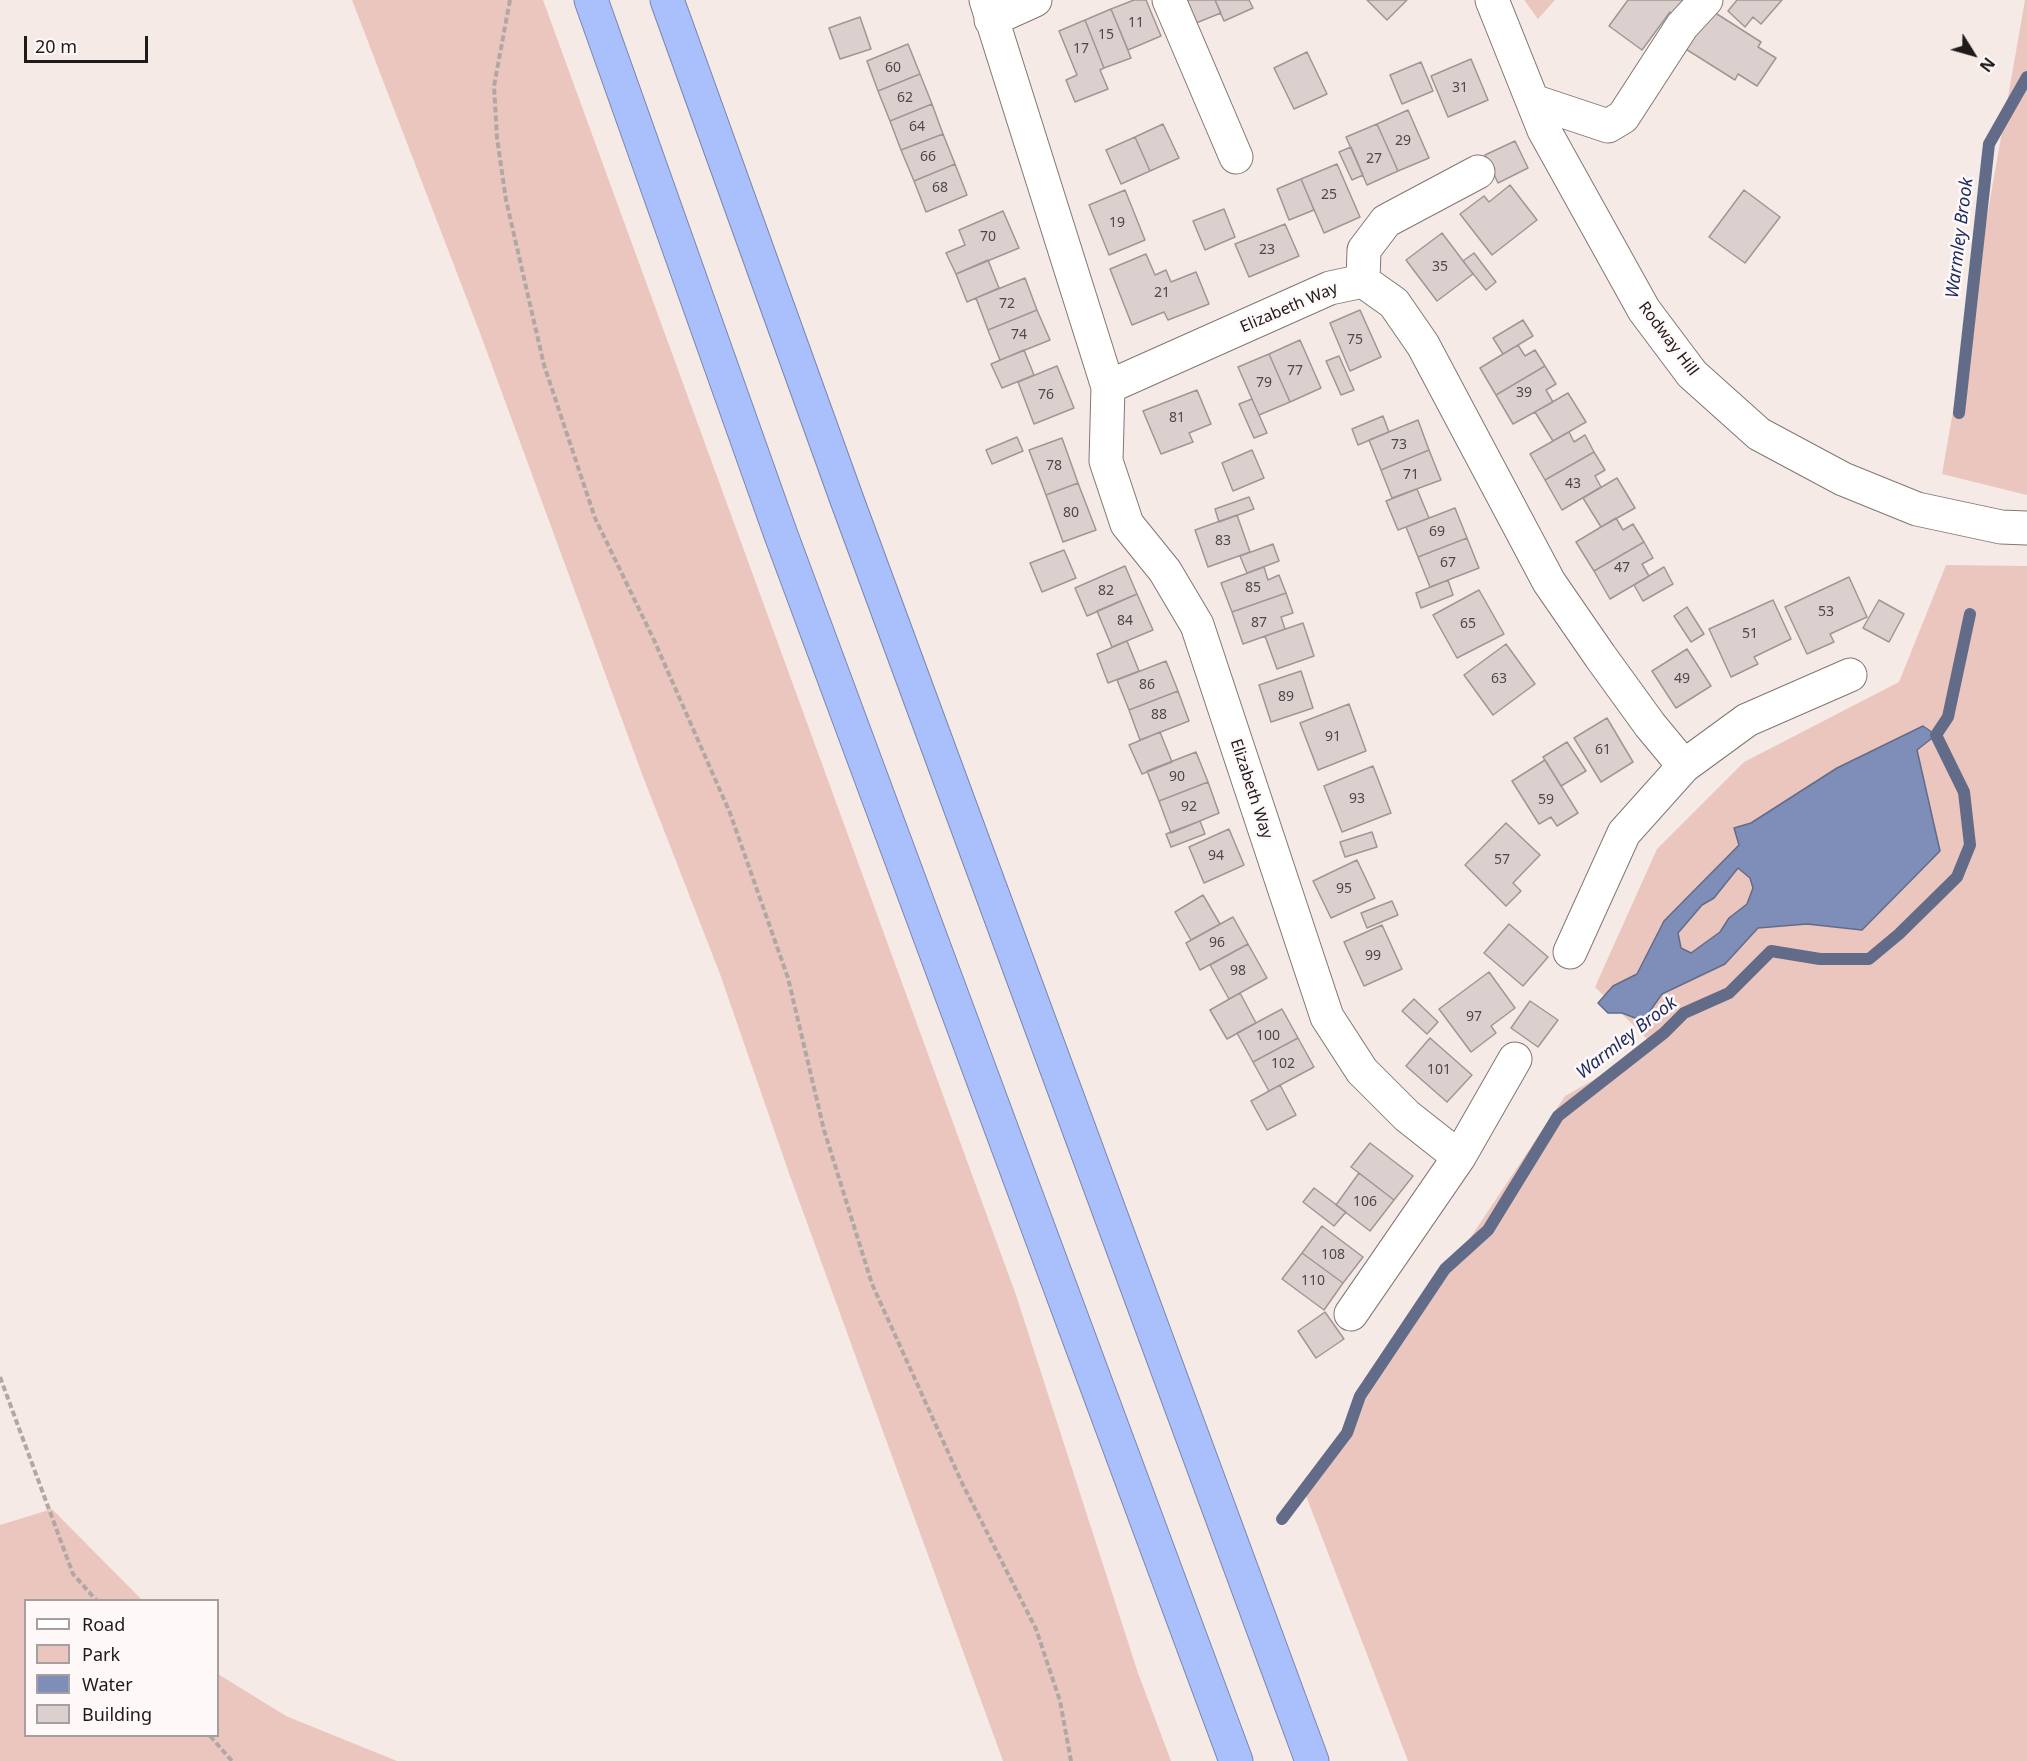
<!DOCTYPE html>
<html>
<head>
<meta charset="utf-8">
<style>
	body { margin:0 }
	#map { position:relative; width:2027px; height:1761px; overflow:hidden; background:#f6eae7; font-family:"Noto Sans",sans-serif }
	canvas { display:block }
	.legend { position:absolute; left:24px; top:1599px; width:195px; height:138px; box-sizing:border-box; background:#fef9f8; border:2px solid #a5a09f; margin:0; padding:8px 10px; list-style:none; font-size:18px; color:#1f1b1a }
	.legend li { display:flex; align-items:center; gap:12px; height:30px }
	.legend b { width:30px; border:2px solid #a5a09f }
	.north { position:absolute; left:1943px; top:24px; width:60px; height:60px; -webkit-text-stroke:4px #fef9f8; paint-order:stroke; rotate:127deg; font-size:16px; font-weight:700; line-height:24px; text-align:center; color:#1f1b1a }
	.north::after { content:''; display:block; margin:auto; width:21px; height:27px; background:#1f1b1a; clip-path:polygon(50% 0,100% 100%,50% 72%,0 100%) }
	.scale { position:absolute; left:24px; top:36px; width:124px; height:27px; box-sizing:border-box; border:3px solid #1f1b1a; border-top:0; padding-left:8px; font-size:18px; line-height:21px; white-space:nowrap; color:#1f1b1a; -webkit-text-stroke:4px #fef9f8; paint-order:stroke }
</style>
</head>
<body>
<div id="map">
<canvas width="2027" height="1761"></canvas>
<ul class="legend">
<li><b style="height:8px;background:#fff"></b>Road</li>
<li><b style="height:16px;background:#ebc6be"></b>Park</li>
<li><b style="height:16px;background:#7e8eb9"></b>Water</li>
<li><b style="height:16px;background:#dcd0ce"></b>Building</li>
</ul>
<div class="north">N</div>
<div class="scale">20 m</div>
</div>
<script>
const ctx = document.querySelector('canvas').getContext('2d');
ctx.lineJoin = 'round';
function fill(path, color) {
  ctx.fillStyle = color;
  ctx.fill(path, 'evenodd');
}
function trace(path, color, width, dash) {
  ctx.strokeStyle = color;
  ctx.lineWidth = width;
  ctx.lineCap = dash ? 'butt' : 'round';
  ctx.setLineDash(dash || []);
  ctx.stroke(path);
}
function label(font, color, halo, rows, align = 'center') {
  ctx.font = font + ' "Noto Sans",sans-serif';
  ctx.lineWidth = 5;
  ctx.setLineDash([]);
  ctx.textBaseline = 'middle';
  ctx.strokeStyle = halo;
  ctx.fillStyle = color;
  for (const [text, x, y, turn = 0] of rows) {
    ctx.save();
    ctx.translate(x, y);
    ctx.rotate((+turn || 0) * Math.PI / 180);
    ctx.textAlign = isNaN(turn) ? turn : align;
    if (halo) ctx.strokeText(text, 0, 0);
    ctx.fillText(text, 0, 0);
    ctx.restore();
  }
}
fill(new Path2D(`
	M352 0H543L1016 1295 1138 1673 1171 1761H1003L790 1176 720 974 642 774 480 333Z
	M1524 0H1555L1538 19Z
	M2025 0H2027V495L1942 474Z
	M1946 565 2027 566V1761H1408L1303 1488 1565 1096 1654 1046 1595 987 1657 849 1744 762 1899 682Z
	M52 1509 142 1600H26V1736H218V1674L286 1716 397 1761H0V1525Z`), '#ebc6be');
const water = new Path2D(`
	M1923 726 1936 735 1917 750 1940 851 1862 930 1807 924 1758 928 1725 964 1662 994 1643 1021 1622 1013H1608L1598 1003 1613 986 1637 974 1664 921 1739 845 1734 828 1751 823 1837 768ZM1738 868 1750 878 1753 888 1747 904 1729 918 1720 932 1691 953 1681 948 1678 933 1702 905 1714 898Z`);
fill(water, '#7e8eb9');
trace(water, '#626c89', 1.5);
trace(new Path2D(`
	M1959 413 1989 144 2027 77
	M1282 1519 1347 1433 1360 1396 1445 1269 1488 1230 1558 1116 1664 1033 1684 1013 1729 993 1771 951 1820 959H1869L1899 934 1957 877 1970 845 1964 792 1936 735 1948 717 1970 614`), '#626c89', 12);
const building = new Path2D(`
	M1134 0H1146L1161 36 1128 50 1111 9Z
	M1175 0H1215L1221 13 1186 27Z
	M1215 0H1249L1253 8 1224 21Z
	M1367 0H1407L1387 20Z
	M1628 0H1689L1677 17 1670 12 1642 50 1609 26Z
	M1737 0H1782L1761 24 1753 17 1745 27 1728 11Z
	M1706 7 1761 42 1758 47 1776 58 1757 86 1738 74 1735 80 1681 46Z
	M1111 9 1131 58 1104 68 1085 20Z
	M860 17 871 49 840 59 829 28Z
	M1085 20 1104 68 1100 70 1108 89 1075 102 1066 80 1077 75 1059 31Z
	M908 44 920 74 878 91 867 61Z
	M1307 52 1327 94 1294 109 1274 68Z
	M1471 59 1488 100 1448 117 1431 76Z
	M1421 62 1433 91 1402 104 1390 75Z
	M920 74 932 104 890 121 878 91Z
	M932 104 943 134 901 150 890 121Z
	M1408 110 1429 158 1398 171 1377 124Z
	M1163 124 1179 158 1150 171 1135 137Z
	M1377 124 1398 171 1367 185 1346 137Z
	M943 134 955 164 914 181 901 150Z
	M1135 137 1150 171 1121 184 1106 150Z
	M1515 141 1528 168 1498 183 1485 155Z
	M1351 147 1363 175 1352 180 1339 152Z
	M955 164 967 195 926 212 914 181Z
	M1337 164 1360 217 1324 233 1301 179Z
	M1301 179 1314 210 1289 220 1277 189Z
	M1510 185 1537 220 1492 255 1460 214 1484 196 1489 202Z
	M1125 190 1145 240 1109 255 1089 205Z
	M1744 190 1780 217 1745 263 1709 237Z
	M1224 209 1235 237 1205 250 1193 221Z
	M1003 211 1019 248 956 274 946 253 965 245 959 230Z
	M1285 224 1299 256 1249 277 1235 244Z
	M1442 233 1473 274 1437 301 1406 260Z
	M1474 253 1496 282 1486 290 1463 261Z
	M1146 254 1155 275 1166 270 1171 282 1196 272 1209 304 1168 320 1164 312 1132 325 1110 269Z
	M988 260 999 288 967 302 956 274Z
	M1025 278 1037 310 988 330 976 298Z
	M1037 310 1050 340 1000 360 988 330Z
	M1360 310 1381 357 1350 371 1330 323Z
	M1523 320 1533 336 1503 354 1493 338Z
	M1300 340 1321 388 1290 402 1269 354Z
	M1518 345 1525 356 1535 350 1545 366 1496 395 1480 368Z
	M1024 350 1034 375 1002 388 991 364Z
	M1269 354 1290 402 1259 415 1238 367Z
	M1339 356 1354 390 1341 395 1326 361Z
	M1057 366 1074 408 1034 424 1018 382Z
	M1545 366 1556 384 1546 390 1553 402 1513 424 1496 395Z
	M1197 390 1211 424 1189 433 1193 442 1161 454 1143 411Z
	M1568 393 1586 422 1553 441 1535 412Z
	M1252 399 1267 433 1254 438 1239 404Z
	M1383 416 1389 432 1358 445 1352 429Z
	M1418 420 1429 450 1381 470 1369 440Z
	M1569 432 1574 442 1585 435 1594 452 1545 480 1530 454Z
	M1017 437 1023 451 992 464 986 450Z
	M1062 438 1078 483 1046 495 1029 450Z
	M1252 450 1264 478 1233 491 1222 463Z
	M1429 450 1441 480 1392 498 1381 470Z
	M1594 452 1605 470 1595 476 1601 487 1562 510 1545 480Z
	M1617 478 1635 508 1601 527 1583 498Z
	M1078 483 1096 530 1063 542 1046 495Z
	M1417 489 1429 518 1398 530 1386 501Z
	M1249 497 1254 509 1219 522 1215 509Z
	M1455 508 1467 538 1418 557 1406 527Z
	M1237 515 1250 552 1208 567 1195 530Z
	M1616 518 1623 530 1633 524 1644 542 1594 571 1576 542Z
	M1467 538 1479 568 1430 587 1418 557Z
	M1644 542 1653 558 1642 564 1649 576 1610 599 1594 571Z
	M1273 544 1279 561 1247 573 1240 556Z
	M1064 550 1076 578 1042 592 1030 563Z
	M1125 566 1137 594 1087 616 1075 588Z
	M1264 567 1268 580 1279 575 1286 593 1232 612 1221 583Z
	M1664 567 1673 584 1643 601 1634 585Z
	M1849 577 1867 617 1830 634 1834 642 1807 654 1785 607Z
	M1448 580 1453 595 1421 608 1416 593Z
	M1479 590 1504 634 1457 658 1433 615Z
	M1286 593 1293 613 1281 617 1285 629 1243 644 1232 612Z
	M1137 594 1153 630 1112 647 1097 611Z
	M1773 600 1791 639 1754 657 1758 664 1731 677 1709 629Z
	M1879 600 1904 614 1889 642 1863 628Z
	M1687 607 1704 634 1691 642 1674 616Z
	M1303 623 1314 656 1277 669 1265 636Z
	M1127 641 1139 671 1108 683 1097 654Z
	M1506 644 1535 684 1493 715 1464 675Z
	M1687 649 1711 686 1676 708 1652 671Z
	M1166 661 1178 691 1129 710 1117 680Z
	M1301 671 1313 708 1271 722 1259 685Z
	M1178 691 1189 721 1140 740 1129 710Z
	M1349 704 1366 751 1318 770 1300 723Z
	M1607 718 1633 762 1601 782 1574 738Z
	M1160 732 1172 762 1142 774 1129 745Z
	M1567 742 1586 771 1561 786 1543 757Z
	M1196 752 1208 782 1159 801 1147 771Z
	M1545 760 1578 813 1557 826 1551 817 1539 824 1512 781Z
	M1373 766 1391 813 1342 832 1324 786Z
	M1208 782 1219 813 1171 833 1159 801Z
	M1200 821 1205 834 1171 847 1166 834Z
	M1506 823 1540 855 1513 883 1521 891 1506 906 1465 865Z
	M1229 829 1244 865 1204 883 1189 847Z
	M1372 832 1377 847 1345 857 1340 842Z
	M1357 860 1375 898 1331 918 1313 881Z
	M1203 895 1220 924 1191 940 1175 912Z
	M1392 901 1398 915 1367 928 1361 913Z
	M1233 917 1248 944 1200 970 1186 943Z
	M1509 924 1548 957 1523 986 1484 953Z
	M1382 925 1402 969 1364 986 1344 942Z
	M1248 944 1267 978 1229 999 1210 965Z
	M1489 972 1515 1008 1491 1026 1496 1033 1471 1052 1439 1009Z
	M1240 993 1256 1023 1227 1039 1210 1010Z
	M1414 999 1438 1022 1427 1034 1402 1011Z
	M1530 1001 1558 1020 1538 1047 1511 1028Z
	M1282 1009 1298 1038 1253 1062 1237 1033Z
	M1298 1038 1314 1067 1269 1091 1253 1062Z
	M1430 1038 1472 1075 1447 1102 1406 1066Z
	M1280 1085 1296 1115 1267 1130 1251 1101Z
	M1370 1143 1413 1176 1394 1200 1351 1167Z
	M1359 1173 1394 1200 1370 1231 1336 1205Z
	M1314 1188 1346 1212 1334 1226 1303 1202Z
	M1322 1226 1363 1257 1343 1283 1302 1253Z
	M1302 1253 1343 1283 1324 1310 1282 1279Z
	M1325 1312 1344 1339 1316 1358 1298 1331Z`);
fill(building, '#dcd0ce');
trace(building, '#a19693', 1.5);
const minor = new Path2D(`
	M986 0 1108 387 1106 461 1127 524 1165 571 1197 625 1327 1017 1362 1071 1407 1116 1459 1157
	M1169 0 1236 157
	M1492 0 1544 130 1644 310 1692 374 1759 434 1843 479 1917 509 2001 527 2027 528
	M991 20 1035 0
	M1533 101 1608 126 1623 117 1682 26 1706 0
	M1363 281 1364 250 1386 221 1478 172
	M1108 387 1330 288 1363 281 1394 303 1423 345 1549 582 1600 656 1650 725 1684 766
	M1570 952 1624 833 1684 766 1747 720 1850 675
	M1351 1314 1459 1157 1515 1059`);
const highway = new Path2D(`
	M591 0 781 535 1236 1761
	M667 0 847 500 1312 1761`);
trace(minor, '#817774', 35);
trace(highway, '#7986ad', 35);
trace(new Path2D(`
	M510 0 494 86 497 138 506 200 544 365 595 518 654 640 730 813 788 978 824 1130 872 1284 962 1483 1036 1629 1060 1701 1071 1761
	M0 1377 73 1574 96 1600
	M210 1736 232 1761`), '#b1a7a5', 4, [6, 3]);
trace(minor, '#fff', 33);
trace(highway, '#a9c0fc', 33);
label('14px', '#4e4847', null, [
	["11",1136,23],
	["15",1106,35],
	["17",1081,49],
	["60",893,68],
	["31",1460,88],
	["62",905,98],
	["64",917,127],
	["29",1403,141],
	["66",928,157],
	["27",1374,159],
	["68",940,188],
	["25",1329,195],
	["19",1117,223],
	["70",988,237],
	["23",1267,250],
	["35",1440,267],
	["21",1162,293],
	["72",1007,304],
	["74",1019,335],
	["75",1355,340],
	["77",1295,371],
	["79",1264,383],
	["39",1524,393],
	["76",1046,395],
	["81",1177,418],
	["73",1399,445],
	["78",1054,466],
	["71",1411,475],
	["43",1573,484],
	["80",1071,513],
	["69",1437,532],
	["83",1223,541],
	["67",1448,563],
	["47",1622,568],
	["85",1253,588],
	["82",1106,591],
	["53",1826,612],
	["84",1125,621],
	["87",1259,623],
	["65",1468,624],
	["51",1750,634],
	["63",1499,679],
	["49",1682,679],
	["86",1147,685],
	["89",1286,697],
	["88",1159,715],
	["91",1333,737],
	["61",1603,750],
	["90",1177,777],
	["93",1357,799],
	["59",1546,800],
	["92",1189,807],
	["94",1216,856],
	["57",1502,860],
	["95",1344,889],
	["96",1217,943],
	["99",1373,956],
	["98",1238,971],
	["97",1474,1017],
	["100",1268,1036],
	["102",1283,1064],
	["101",1439,1070],
	["106",1365,1202],
	["108",1333,1255],
	["110",1313,1281]
]);
label('16px', '#1f1b1a', '#fef9f8', [
	["Elizabeth Way",1289,308,-23],
	["Rodway Hill",1668,339,53],
	["Elizabeth Way",1251,789,72]
]);
label('italic 18px', '#1b2a5f', '#fef9f8', [
	["Warmley Brook",1960,238,-83],
	["Warmley Brook",1627,1038,-38]
]);
</script>
</body>
</html>
